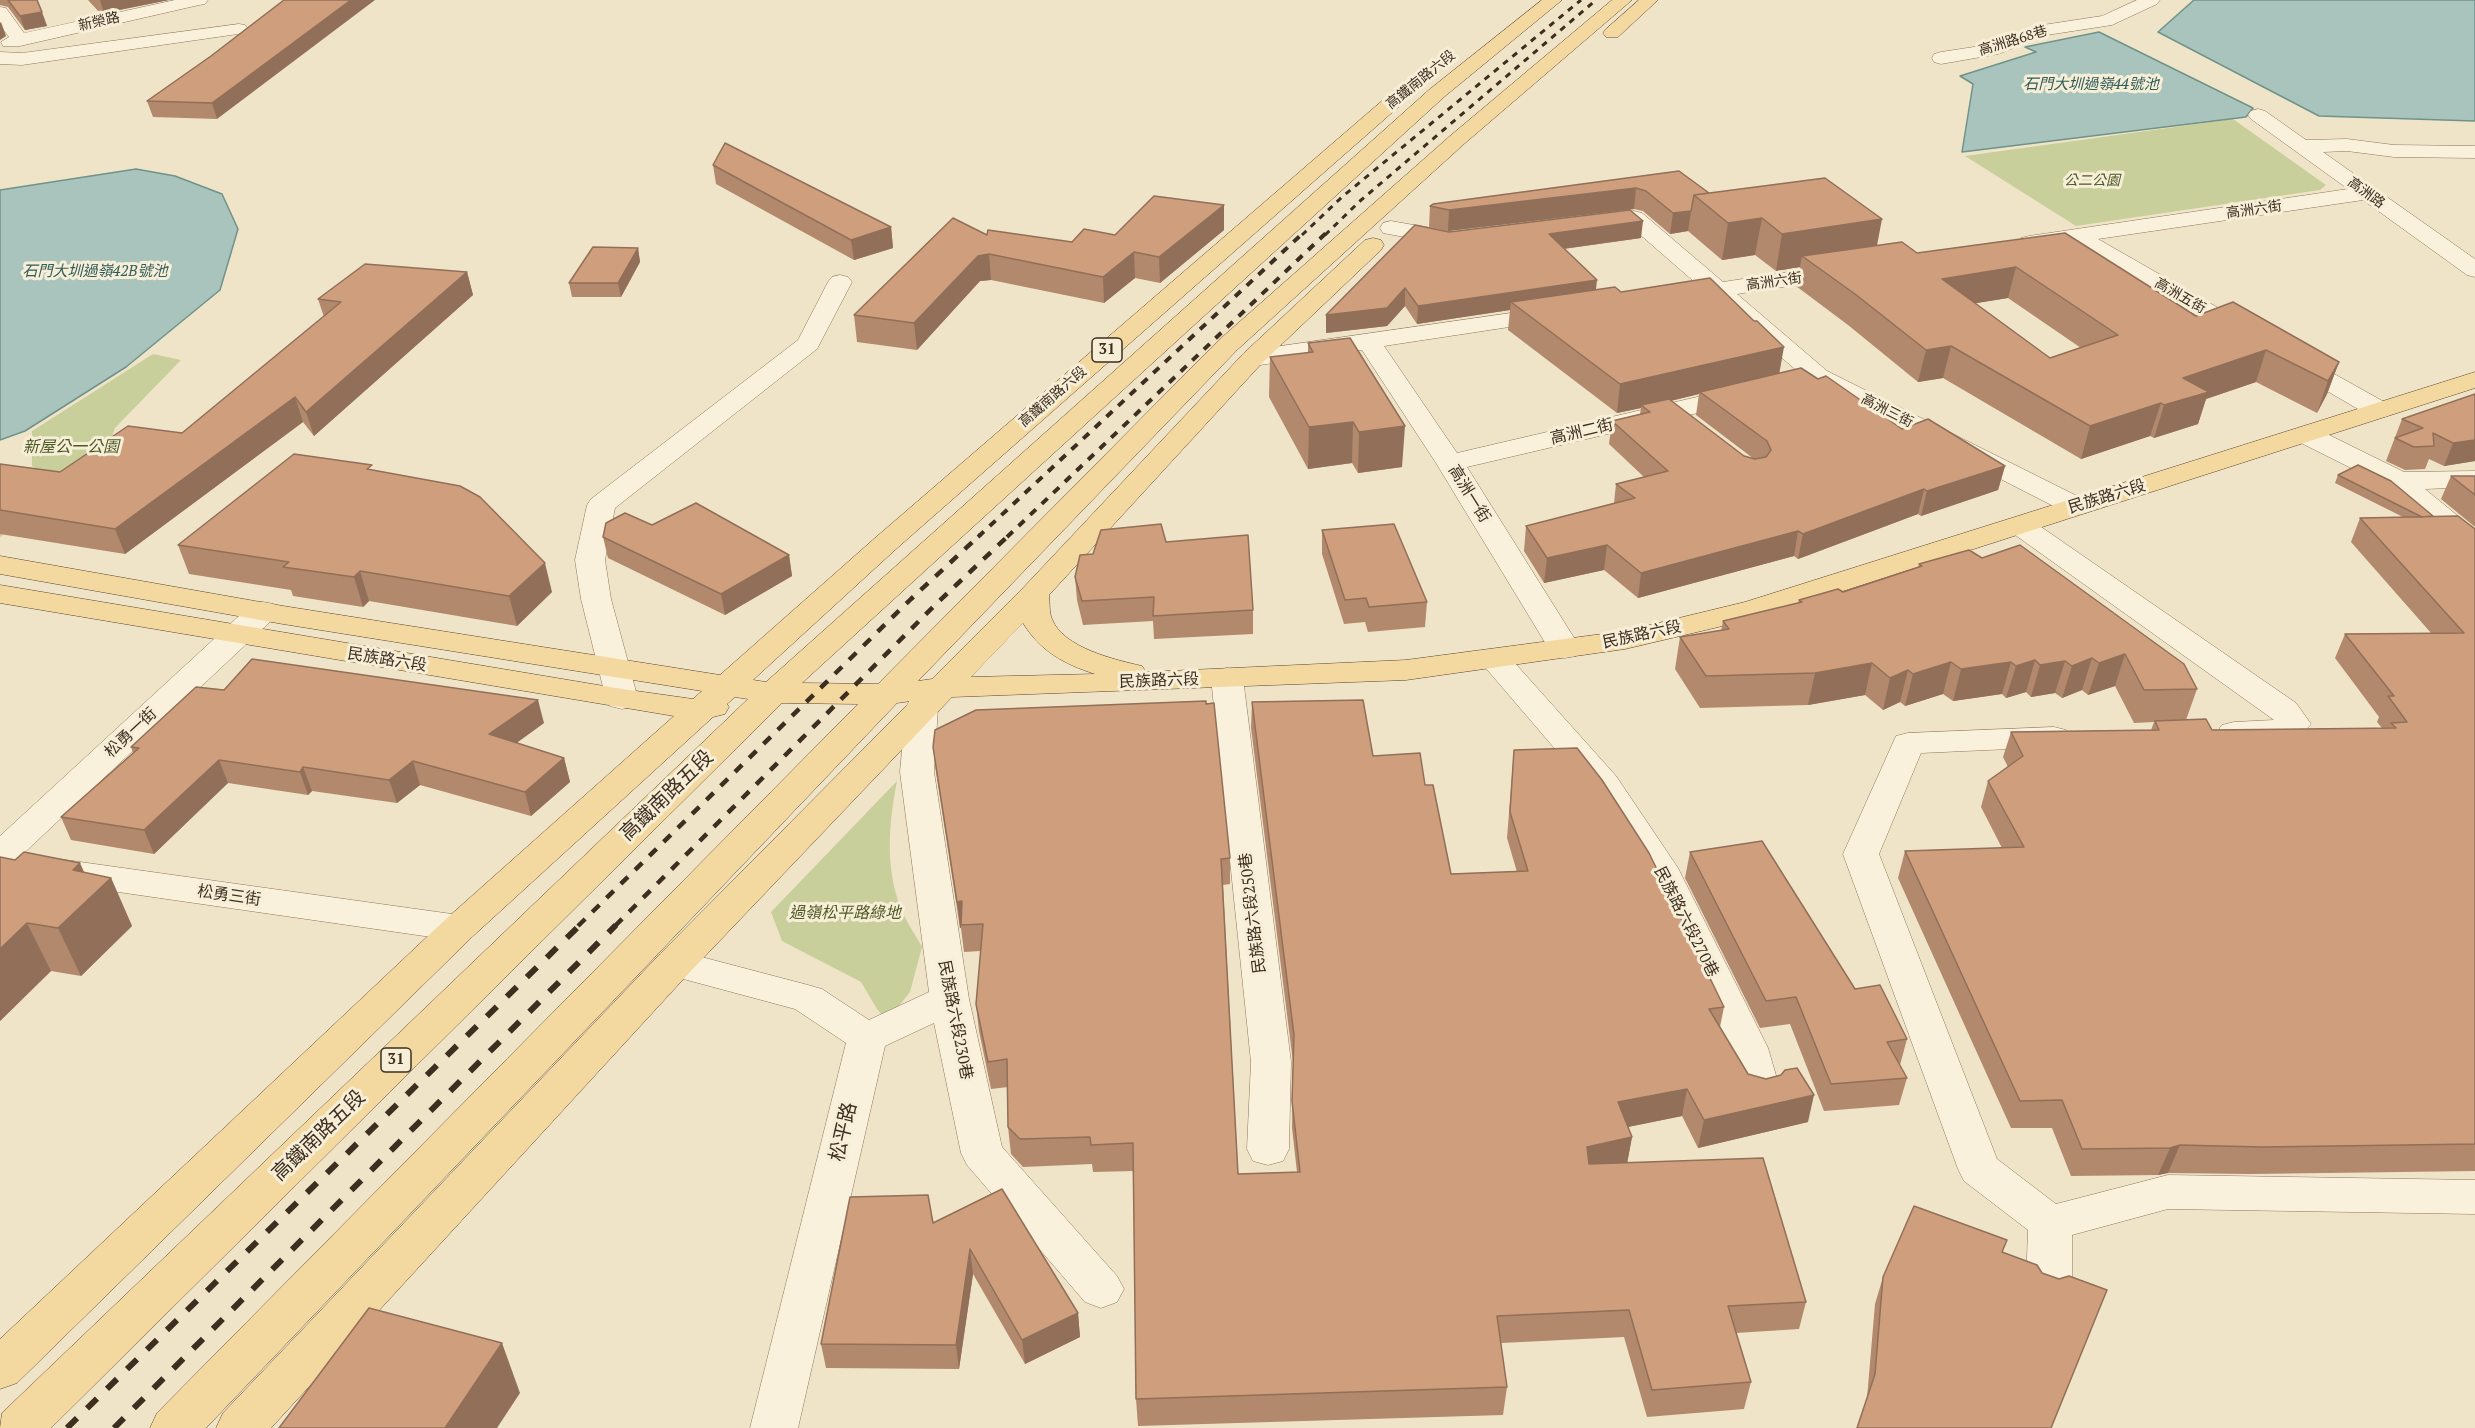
<!DOCTYPE html>
<html>
<head>
<meta charset="utf-8">
<style>
	body { margin:0 }
	canvas { display:block; background:#f0e4c8 }
</style>
</head>
<body>
<canvas width="2475" height="1428"></canvas>
<script>
const ctx = document.querySelector('canvas').getContext('2d');
ctx.lineJoin = 'round';
function fill(path, color) {
  ctx.fillStyle = color;
  ctx.fill(path, 'evenodd');
}
function trace(path, color, width, dash) {
  ctx.strokeStyle = color;
  ctx.lineWidth = width;
  ctx.lineCap = dash ? 'butt' : 'round';
  ctx.setLineDash(dash || []);
  ctx.stroke(path);
}
function label(font, color, halo, rows, align = 'center') {
  ctx.font = font + ' "PT Serif","Noto Sans TC",serif';
  ctx.lineWidth = 6;
  ctx.setLineDash([]);
  ctx.textBaseline = 'middle';
  ctx.strokeStyle = halo;
  ctx.fillStyle = color;
  for (const [text, x, y, turn = 0] of rows) {
    ctx.save();
    ctx.translate(x, y);
    ctx.rotate((+turn || 0) * Math.PI / 180);
    ctx.textAlign = isNaN(turn) ? turn : align;
    if (halo) ctx.strokeText(text, 0, 0);
    ctx.fillText(text, 0, 0);
    ctx.restore();
  }
}
fill(new Path2D(`
	M2233 119 2326 185 2320 190 2076 226 1965 156Z
	M153 354 181 360 115 428 101 469 0 537V512L47 477 32 466V431Z
	M897 781C889 822 885 866 900 906 905 920 915 934 922 947L910 992 887 1021 877 1009 861 982 782 941 771 912Z`), '#c9cf9b');
const water = new Path2D(`
	M2194 0H2475V121L2319 116 2158 32Z
	M2099 32 2253 108 2246 117 1962 152 1973 84 1960 76 2036 52 2025 47Z
	M136 169 175 176 222 194 238 229 220 290 126 367 25 431 0 440V190Z`);
fill(water, '#a9c4bc');
trace(water, '#6f938a', 1.5);
const minor = new Path2D(`
	M175 0H208L205 4 199 5 20 46H3L1 42 9 37 0 25V7L6 8 24 33Z
	M2137 0H2160L2157 4 2112 25 2047 35 1998 54 1941 64 1934 62 1932 58 1934 54 1941 52 1987 45 2043 25 2102 16Z
	M239 24 245 25 248 29 245 33 22 65 0 64V52L22 53Z
	M2258 109 2265 111 2306 140 2347 139 2394 145 2475 146V158L2394 157 2347 151 2323 152 2475 259V277L2467 275 2363 200 2098 239 2255 329 2258 334 2255 339 2246 341 2237 339 2072 243 2029 250 2021 248 2018 243 2021 238 2029 236 2348 189 2251 119 2248 115 2251 111Z
	M1634 211 1642 213 1723 282 1841 264 1849 266 1853 271 1849 276 1841 278 1737 294 1827 371 2085 500 2089 506 2085 512 2075 515 2065 512 1809 381 1712 298 1676 303 1668 301 1664 296 1668 291 1698 285 1629 225 1600 230 1592 228 1589 223 1592 218Z
	M1391 221 1453 232 1461 234 1464 239 1461 244 1453 246 1383 233 1380 228 1383 223Z
	M840 275 848 277 852 282 817 349 615 508 605 560 611 599 638 699 634 706 622 709 610 706 606 699 581 599 575 560 587 505 591 499 798 340 828 282 832 277Z
	M1553 307 1562 309 1565 314 1562 319 1384 346 1457 453 1740 387 1749 389 1753 395 1749 401 1467 467 1581 649 1576 656 1565 658 1554 656 1549 649 1436 463 1362 350 1253 366 1244 363 1240 358 1244 353 1253 350Z
	M2293 353 2302 356 2388 404 2392 410 2388 416 2379 418 2370 416 2284 366 2280 361 2284 356Z
	M2307 427 2317 429 2404 472 2475 471V487L2425 489 2475 530V554L2465 551 2389 487 2297 441 2294 435 2297 429Z
	M2021 517 2031 520 2296 703 2311 724C2295 746 2246 745 2222 739L2217 732 2222 725 2234 722 2274 720 2011 532 2007 526 2011 520Z
	M263 602 274 604 278 611 274 618 23 854 459 915 472 919 478 928 472 937 459 941 0 875V836L252 604Z
	M1494 649 1505 652 1616 776 1678 868 1768 1048 1780 1089 1774 1100 1759 1104 1744 1100 1738 1089 1728 1048 1647 878 1591 791 1478 659 1483 652Z
	M1227 668 1238 671 1243 678 1291 1062 1289 1149 1283 1161 1268 1165 1253 1161 1247 1149 1251 1062 1211 678 1216 671Z
	M922 697 934 700 938 707 934 772 969 999 1002 1147 1117 1276 1124 1289 1117 1302 1101 1308 1085 1302 967 1165 961 1153 934 1023 885 1046 798 1428H750L846 1043 795 1009 661 973 656 963 661 953 675 950 808 985 822 989 869 1020 929 992 900 772 906 707 910 700Z
	M2054 727 2066 730 2071 737 2066 744 2054 747 1921 753 1879 854 1997 1159 2056 1204 2168 1175 2475 1180V1214L2168 1209 2072 1235V1285L2065 1298 2049 1304 2033 1298 2026 1285 2028 1230 1964 1181 1958 1169 1843 854 1896 736 1908 733Z`);
const major = new Path2D(`
	M1542 0H1562L1444 97 802 683 878 684 1219 340 1450 136 1612 0H1632L1464 144 1237 350 918 681 932 679 1023 588 1244 353 1365 240 1373 238 1381 240 1384 245 1381 250 1262 363 1049 595C1050 603 1049 612 1052 619 1063 648 1116 660 1142 666L1146 672 1406 660 1625 631 1745 602 2475 372V388L1765 616 1625 649 1406 680 952 697 689 973 271 1428H216L223 1413 661 953 911 701 897 703 206 1428H150L157 1413 858 704 782 703 51 1428H0L2 1413 748 699 735 697 727 704 729 707 725 714 713 717 472 937 17 1383 0 1389V1339L446 919 674 716 0 603V585L622 689 693 699 702 691 283 624 0 574V556L283 606 720 675 875 538 1398 87H1412L1415 91 1412 95 895 550 753 680 766 682 1430 89ZM1023 623C1040 651 1064 664 1095 674L971 677Z
	M1639 0H1658L1618 37H1606L1603 33 1606 29Z`);
trace(minor, '#8d765c', 1);
trace(major, '#5b4430', 1);
fill(minor, '#faf1dc');
fill(major, '#f3d9a0');
trace(new Path2D(`
	M1302 235 1342 197 1581 0
	M1325 235 1360 201 1596 0`), '#3d2e20', 3, [6, 6]);
trace(new Path2D(`
	M978 537 1303 233
	M1007 537 1326 233`), '#3d2e20', 4, [8, 8]);
trace(new Path2D(`
	M578 926 911 599 980 535
	M615 926 935 605 1009 535`), '#3d2e20', 4.5, [10, 10]);
trace(new Path2D(`
	M67 1428 580 925
	M114 1428 616 925`), '#3d2e20', 6, [14, 14]);
fill(new Path2D(`
	M0 0H37L47 26 25 30 8 7 0 5Z
	M88 0H169L104 13H100Z
	M211 56 217 119 153 117 147 101Z
	M713 165 891 227 893 248 854 260 716 184Z
	M1679 171 1709 193 1877 245 1917 253 2065 233 2196 316 2339 362 2327 394 2317 413 2256 382 2206 399 2198 424 2154 438 2150 436 2081 459 1943 378 1918 382 1848 325 1796 286 1800 267 1776 271 1755 255 1722 260 1688 231 1670 234 1643 211 1634 209 1448 231 1429 227 1430 206ZM2008 298 2081 348 2050 358 1975 303Z
	M1224 230 1160 283 1135 278 1104 303 991 280 980 281 917 350 857 342 854 315 987 235 1072 242 1115 235Z
	M1449 232 1641 238 1564 249 1596 290 1621 292 1780 373 1818 379 1902 429 2005 466 1998 490 1921 516 1918 514 1798 559 1794 556 1638 598 1604 570 1544 583 1524 551 1526 526 1614 503 1616 484 1644 477 1609 444 1612 421 1640 414 1641 408 1617 413 1508 330 1510 310 1417 324 1405 306 1387 326 1326 333ZM1699 394 1696 415 1754 459 1744 456 1671 401Z
	M638 248 640 262 621 297H572L569 283Z
	M467 272 473 295 314 436 303 422 125 554 0 534V464L60 472 182 433 324 317 318 299Z
	M1308 343 1402 467 1358 473 1352 463 1308 469 1269 397 1270 357 1308 353Z
	M2475 394V461L2444 466 2429 459 2425 469 2405 470 2386 461 2402 419Z
	M373 470 552 592 517 626 369 601 363 607 293 596 291 590 189 574 178 545Z
	M2338 475 2433 516 2475 529V1171L2250 1174 2168 1173 2158 1175 2071 1176 2052 1128H2011L1898 878 1905 851 2002 848 1981 807 1988 781 2008 767 2003 757 2011 732 2151 730 2154 722 2134 723 2115 686 2088 695 2082 690 2062 698 2055 693 2031 697 2026 692 2006 698 2002 694 1953 701 1943 694 1905 706 1900 702 1883 710 1865 695 1808 705 1700 708 1675 669 1680 637 1721 631 1723 621 1798 603 1799 600 1843 592 1918 568 1919 564 1982 558 2197 689 2186 720 2212 730 2382 728 2377 722 2379 717 2335 658 2345 634 2431 633 2351 542 2360 518 2403 517 2335 483Z
	M2451 476H2475V527L2441 499Z
	M652 525 789 555 792 576 725 615 608 558 603 537Z
	M1322 530 1427 602 1425 627 1368 632 1365 622 1344 624 1322 554Z
	M1166 542 1253 610V634L1154 639 1153 621 1083 625 1077 600 1075 577 1093 554Z
	M1252 702 1373 756 1425 785 1451 874 1517 872 1507 838 1514 750 1724 1007 1720 1027 1748 1074 1808 1122 1698 1148 1682 1116 1628 1127 1632 1137 1627 1163 1806 1302 1799 1329 1736 1333 1751 1382 1744 1409 1647 1417 1624 1337 1501 1343 1507 1387 1503 1415 1138 1426 1136 1399 1134 1171 1093 1172 1092 1164 1023 1167 1011 1154 1008 1127V1087L991 1089 979 1031 976 1004 981 951 964 952 961 928H960L936 772 933 747 1230 858V884L1223 885 1238 1174 1297 1172 1292 1128 1293 1062 1251 728Z
	M544 723 516 743 564 758 570 782 531 816 420 785 397 803 312 791 308 795 228 783 154 854 71 840 61 817 133 753 131 747Z
	M1690 852 1855 989 1907 1039 1900 1065 1907 1078 1899 1105 1824 1111 1790 1024 1760 1028 1685 878Z
	M0 857 111 878 132 926 81 976 51 971 0 1021Z
	M933 1223 1078 1313 1080 1337 1025 1364 973 1274 959 1369 826 1368 821 1344Z
	M2003 1253 1867 1398 1875 1304 1883 1277Z`), '#b2896c');
fill(new Path2D(`
	M100 0H169L104 13Z
	M351 0H375L217 119 212 103Z
	M42 12 47 26 25 30 20 16Z
	M1 22 6 36 0 40V23Z
	M1636 188 1634 209 1448 231 1449 210Z
	M1224 205V230L1160 283 1159 257Z
	M1691 211 1688 231 1670 234 1673 213Z
	M1762 218 1755 255 1722 260 1728 223Z
	M1882 219 1875 256H1802L1800 267 1776 271 1782 234Z
	M1643 221 1641 238 1547 251 1549 234Z
	M891 227 893 248 854 260 851 240Z
	M638 248 640 262 621 297 618 283Z
	M1134 252 1135 278 1104 303 1103 277Z
	M989 254 991 280 980 281 917 350 914 323 978 256Z
	M2016 267 2008 298 1935 310 1942 279Z
	M467 272 473 295 314 436 306 412Z
	M1597 280 1595 298 1511 302 1510 310 1417 324 1418 306Z
	M1405 288V306L1387 326 1326 333V315Z
	M1951 346 1943 378 1918 382 1926 350Z
	M1784 347 1779 375 1700 392 1699 394 1644 407 1641 405V408L1617 413 1620 384Z
	M2266 350 2256 382 2206 399 2198 424 2154 438 2164 405 2183 378Z
	M2339 362 2327 394 2317 413 2328 381Z
	M295 397 303 422 125 554 115 529Z
	M2161 403 2150 436 2081 459 2090 426Z
	M1353 422 1352 463 1308 469 1309 427Z
	M1405 426 1402 467 1358 473 1359 432Z
	M2475 440V461L2444 466 2453 443Z
	M2005 466 1998 490 1921 516 1927 491Z
	M1924 489 1918 514 1798 559 1803 534Z
	M1798 531 1794 556 1638 598 1641 573Z
	M1607 545 1604 570 1544 583 1547 558Z
	M789 555 792 576 725 615 721 594Z
	M545 563 552 592 517 626 509 596Z
	M360 571 369 601 363 607 354 577Z
	M2125 654 2115 686 2088 695 2099 663Z
	M2092 658 2082 690 2062 698 2072 666Z
	M2035 660 2026 692 2006 698 2016 666Z
	M2065 661 2055 693 2031 697 2040 665Z
	M1951 662 1943 694 1905 706 1913 674Z
	M2011 662 2002 694 1953 701 1961 669Z
	M1872 663 1865 695 1808 705 1815 673Z
	M1908 670 1900 702 1883 710 1890 678Z
	M538 700 544 723 496 758 489 734Z
	M564 758 570 782 531 816 525 792Z
	M219 760 228 783 154 854 144 830Z
	M413 761 420 785 397 803 389 780Z
	M303 767 312 791 308 795 300 772Z
	M80 863 94 894 111 878 132 926 81 976 58 928 73 870Z
	M962 901 961 928H960L957 902Z
	M27 923 51 971 0 1021V949Z
	M1687 1089 1682 1116 1613 1130 1618 1102Z
	M1814 1095 1808 1122 1698 1148 1704 1120Z
	M1632 1137 1627 1164 1583 1174 1587 1147Z
	M2180 1145 2168 1173 2158 1175 2170 1148Z
	M970 1249 973 1274 959 1369 956 1345Z
	M1078 1313 1080 1337 1025 1364 1022 1340Z
	M502 1343 520 1393 497 1428H445Z`), '#916f58');
const building = new Path2D(`
	M8 0H37L42 12 20 16Z
	M284 0H351L212 103 147 101 211 56Z
	M725 143 891 227 851 240 713 165Z
	M1679 171 1709 193 1694 195 1691 211 1673 213 1646 191 1636 188 1449 210 1430 206 1433 204Z
	M1825 178 1882 219 1782 234 1762 218 1728 223 1694 195Z
	M1154 196 1224 205 1159 257 1134 252 1103 277 989 254 978 256 914 323 854 315 953 218 987 235 988 230 1072 242 1084 229 1115 235Z
	M1630 210 1643 221 1549 234 1597 280 1418 306 1405 288 1387 308 1326 315 1415 225 1449 232Z
	M2065 233 2196 316 2233 302 2339 362 2328 381 2266 350 2183 378 2209 392 2164 405 2161 403 2090 426 1951 346 1926 350 1855 294 1802 256 1902 242 1917 253ZM2016 267 2118 335 2050 358 1942 279Z
	M593 247 638 248 618 283H569Z
	M365 264 467 272 306 412 295 397 115 529 0 510V464L60 472 128 426 182 433 341 302 318 299Z
	M1710 278 1754 321H1757L1784 347 1620 384 1511 302 1615 287 1621 292Z
	M1350 338 1405 426 1359 432 1353 422 1309 427 1270 357 1313 352 1308 343Z
	M1801 368 1818 379 1826 376 1902 429 1928 419 2005 466 1927 491 1924 489 1803 534 1798 531 1641 573 1607 545 1547 558 1526 526 1635 498 1616 484 1668 471 1612 421 1650 412 1641 405 1669 399 1744 456 1755 459 1766 457 1771 450 1767 441 1700 392Z
	M2475 394V440L2453 443 2433 433 2434 446 2414 447 2395 438 2423 428 2402 419Z
	M294 454 372 465 367 469 460 486 480 497 545 563 509 596 360 571 354 577 283 567 289 562 178 545Z
	M2358 465 2391 481 2433 516 2422 517 2338 475Z
	M2451 476H2475V495Z
	M696 503 789 555 721 594 603 537 606 523 625 513 652 525Z
	M2458 516 2475 529V1144L2262 1147 2180 1145 2170 1148 2082 1149 2062 1100 2020 1101 1905 851 2024 847 1988 781 2023 756 2011 732 2159 730 2155 721 2206 719 2212 730 2396 728 2391 723 2407 722 2388 696H2394L2345 634 2464 633 2360 518Z
	M1161 524 1166 542 1248 535 1253 610 1153 616 1154 597 1082 601 1075 577 1080 555 1093 554 1101 530Z
	M1394 524 1427 602 1369 607 1366 598 1345 600 1322 530Z
	M2020 545 2184 664 2197 689 2144 690 2125 654 2099 663 2092 658 2072 666 2065 661 2040 665 2035 660 2016 666 2011 662 1961 669 1951 662 1913 674 1908 670 1890 678 1872 663 1815 673 1706 676 1680 637 1729 629 1723 621 1802 602 1799 600 1838 589 1843 592 1922 566 1919 564 1969 550 1982 558Z
	M252 659 538 700 489 734 564 758 525 792 413 761 389 780 303 767 300 772 219 760 144 830 61 817 139 748 131 747 196 687 224 690Z
	M1363 700 1373 756 1420 753 1425 785H1433L1451 874 1528 871 1510 812 1514 750 1577 748 1602 780 1649 853 1724 1007 1709 1009 1748 1074 1766 1079 1781 1075 1785 1070 1797 1068 1814 1095 1704 1120 1687 1089 1618 1102 1632 1137 1587 1147 1589 1164 1763 1158 1806 1302 1728 1306 1751 1382 1652 1390 1629 1310 1497 1316 1507 1387 1136 1399 1133 1143 1091 1145 1090 1137 1020 1139 1008 1127 1007 1059 988 1062 976 1004 983 924 961 925 962 901 957 902 933 747 935 730 976 710 1206 701V704L1214 703 1230 858 1221 859 1238 1174 1300 1172 1292 1101 1294 1035 1252 702Z
	M1762 841 1855 989 1880 985 1907 1039 1887 1042 1907 1078 1831 1084 1796 997 1766 1001 1690 852Z
	M24 852 80 863 73 870 111 878 58 928 27 923 0 949V857L15 860Z
	M1002 1189 1078 1313 1022 1340 970 1249 956 1345 821 1344 850 1197 928 1195 933 1223Z
	M1914 1206 2007 1240 2002 1252 2037 1265 2042 1273 2059 1279 2069 1276 2107 1290 2051 1428H1857L1875 1374 1883 1277Z
	M369 1308 502 1343 445 1428H279Z`);
fill(building, '#cf9f7d');
trace(building, '#916f58', 1.5);
label('14px', '#3d2e20', '#f7eed8', [
	["新榮路",99,22,-13],
	["高洲路68巷",2013,41,-17],
	["高鐵南路六段",1421,80,-39],
	["高洲路",2366,193,36],
	["高洲六街",2254,210,-8],
	["高洲六街",1774,282,-8],
	["高洲五街",2180,296,30],
	["高鐵南路六段",1053,397,-41],
	["高洲三街",1887,411,27]
]);
label('italic 14px', '#4d5a26', '#f7eed8', [
	["公二公園",2092,181]
]);
label('italic 15px', '#2f5d5a', '#f7eed8', [
	["石門大圳過嶺44號池",2091,85],
	["石門大圳過嶺42B號池",95,272]
]);
for (const [x, y, w] of [
	[1107,350,30],
	[396,1060,30]
]) {
  const box = new Path2D();
  box.roundRect(x - w / 2, y - 12, w, 24, 4.5);
  ctx.fillStyle = '#f7eed8';
  ctx.fill(box);
  trace(box, '#3d2e20', 1.5);
}
label('bold 15px', '#3d2e20', null, [
	["31",1107,350],
	["31",396,1060]
]);
label('16px', '#3d2e20', '#f7eed8', [
	["高洲二街",1582,432,-13],
	["高洲一街",1469,494,58],
	["民族路六段",2107,497,-17],
	["民族路六段",1642,635,-12],
	["民族路六段",387,660,9],
	["民族路六段",1159,681,-2],
	["松勇一街",131,733,-43],
	["松勇三街",229,896,8],
	["民族路六段250巷",1253,913,-97],
	["民族路六段270巷",1686,922,63],
	["民族路六段230巷",955,1020,79]
]);
label('italic 16px', '#4d5a26', '#f7eed8', [
	["新屋公一公園",71,447],
	["過嶺松平路綠地",845,913]
]);
label('20px', '#3d2e20', '#f7eed8', [
	["高鐵南路五段",667,796,-44],
	["松平路",844,1132,-77],
	["高鐵南路五段",319,1136,-44]
]);
</script>
</body>
</html>
